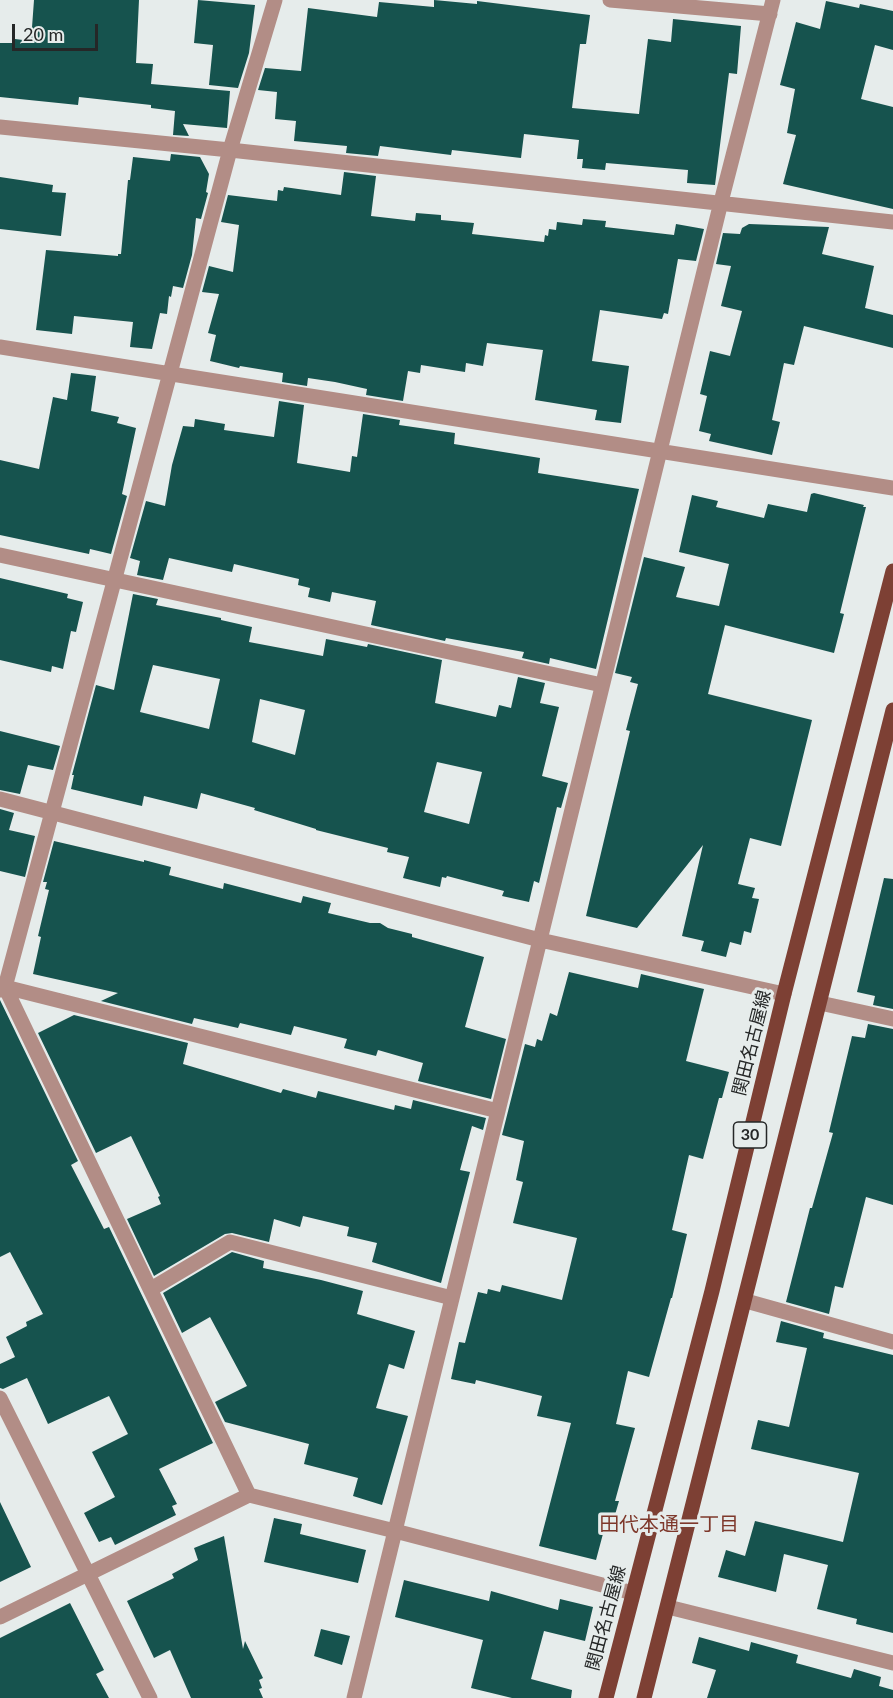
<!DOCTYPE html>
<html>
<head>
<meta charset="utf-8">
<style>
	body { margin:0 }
	#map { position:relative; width:893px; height:1698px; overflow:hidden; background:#e6eceb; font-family:Lato,sans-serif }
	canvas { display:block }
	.scale { position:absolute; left:12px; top:24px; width:86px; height:27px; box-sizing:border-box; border:3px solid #252727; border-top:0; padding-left:8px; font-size:18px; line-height:21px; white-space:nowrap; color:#252727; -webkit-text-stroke:4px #e6eceb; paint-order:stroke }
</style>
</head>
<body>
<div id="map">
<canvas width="893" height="1698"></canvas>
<div class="scale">20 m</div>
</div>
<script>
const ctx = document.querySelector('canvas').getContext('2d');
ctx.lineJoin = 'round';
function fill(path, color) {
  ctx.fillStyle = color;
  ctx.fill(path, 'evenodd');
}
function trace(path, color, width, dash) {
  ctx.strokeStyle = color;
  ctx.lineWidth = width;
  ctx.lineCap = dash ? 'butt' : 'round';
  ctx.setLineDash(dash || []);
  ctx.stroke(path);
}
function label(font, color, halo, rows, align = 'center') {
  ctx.font = font + ' Lato,"Noto Sans JP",sans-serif';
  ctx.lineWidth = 6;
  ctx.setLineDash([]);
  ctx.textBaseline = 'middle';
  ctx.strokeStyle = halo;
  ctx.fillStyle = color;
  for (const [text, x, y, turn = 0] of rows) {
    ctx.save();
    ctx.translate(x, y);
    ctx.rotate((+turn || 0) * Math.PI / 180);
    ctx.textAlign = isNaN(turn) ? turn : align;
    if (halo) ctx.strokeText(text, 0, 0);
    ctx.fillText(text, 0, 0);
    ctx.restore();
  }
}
fill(new Path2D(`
	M34 0H139L136 63 153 64 151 84 230 91 227 128 183 124 189 136 173 135 175 111 151 108V105L79 97 78 105 0 97V43H15V39L31 41Z
	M198 0 255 5 249 53 238 88 209 85 213 45 194 43Z
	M434 0 477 4V1L590 15 586 44H580L572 108 639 114 648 39 671 42 673 19 741 26 737 74 729 73 715 185 687 183 688 170 606 163 605 170 582 168 583 159H577L579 140 524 134 521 158 452 150 451 155 380 146 378 156 346 153 347 146 294 141 296 121 275 119 277 92 258 90 265 68 301 71 308 8 377 17 379 2 434 7Z
	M826 1 859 8 860 4 893 11V50L875 45 861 99 893 107V209L783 184 796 135 787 133 795 89 780 85 796 22 820 29Z
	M171 154 200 157 209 174 206 192 208 193 201 219 196 218 192 255 183 288 173 286 171 297 169 296 167 314 160 313 152 349 130 347 133 322 74 316 72 334 36 330 46 250 118 256V254H121L128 180H130L133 157 170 161Z
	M344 172 376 176 371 216 415 221 416 213 441 215V220L474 223 472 234 544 242 545 235 548 236 549 229 556 230 557 222 582 225 583 219 606 221 605 227 674 235 676 224 704 229 696 261 678 259 668 314 664 313 662 319 600 310 592 361 629 366 621 423 595 420 597 410 535 400 543 350 487 343 483 366 466 363 465 372 421 365 420 373 408 371 403 401 366 395 367 389 335 382 308 378 307 386 282 382 283 373 240 366 239 368 210 361 216 335 208 333 219 294 202 292 209 266 233 272 239 225 221 222 228 195 277 201 278 190 283 191 284 187 341 195Z
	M0 177 53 185 52 192 66 193 61 236 0 229Z
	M749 224 829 227 822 254 874 266 865 308 893 315V348L804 326 794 365 784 363 772 420 780 422 772 455 709 441 711 434 699 431 707 396 700 394 710 351 730 356 742 311 721 306 731 266 716 264 723 233 740 234 742 228Z
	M71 373 96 376 91 411 119 417 117 423 136 428 122 494 127 496 111 554 90 549 89 554 0 535V460L39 469 53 397 67 400Z
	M279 401 304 405 297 463 350 472 352 456 357 457 363 414 400 420 399 425 455 433 454 444 540 458 538 473 639 489 596 669 550 658 549 664 522 658 524 652 446 638 445 641 371 625 376 601 332 592 330 602 308 597 310 588 298 585 299 579 234 564 232 572 169 558 163 580 137 575 140 561 130 558 146 501 165 506 172 465 183 426 194 427 195 419 225 424 224 430 274 437Z
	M814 493 864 505 863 507H866L840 613 844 614 834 653 725 625 708 694 812 720 781 846 750 838 738 884 755 888 752 898 759 899 751 933 744 931 741 945 730 942 726 957 701 951 704 941 682 936 703 845 637 928 586 916 630 731 626 730 638 684 630 682 632 677 615 673 644 557 685 567 676 597 719 606 729 564 679 552 692 495 718 501 716 507 764 518 768 504 807 512 811 494Z
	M0 578 68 594 67 598 83 602 76 632 71 631 63 669 52 666 51 672 0 660Z
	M133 594 158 599 156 605 221 618V620L252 627 249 642 323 656 326 639 367 647 368 644 442 660 435 703 496 717 499 705 511 708 518 677 545 683 540 703 559 707 542 776 568 783 561 808 557 807 539 883 534 881 529 902 502 896 504 891 447 876 446 878 442 877 440 887 403 878 409 857 387 852 388 848 316 830V829L254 810 255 808 201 793 197 809 144 796 142 806 71 789 74 775H72L96 685 114 690ZM153 665 220 679 209 729 140 712ZM260 699 305 710 295 755 252 742ZM437 762 482 772 469 824 424 812Z
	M0 731 60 746 53 770 28 765 20 794 0 790Z
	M0 809 14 813 9 830 35 836 25 877 0 871Z
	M54 841 144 862V860L171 867 169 875 223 889 224 883 301 903 303 896 331 903 328 913 370 923H380L388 928 412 934V937L484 957 465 1027 506 1039 491 1099 418 1081 423 1063 378 1050 376 1056 344 1048 347 1039 294 1026 291 1035 240 1023 238 1028 194 1018 192 1024 101 1001 118 993 33 974 41 937 38 936 49 890 45 889 47 882H43Z
	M884 878 893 879V1009L873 1005 875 996 857 992Z
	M569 972 638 988 641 974 704 989 686 1061 729 1072 722 1098H719L703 1159 689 1155 672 1230 687 1234 672 1298H671L649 1377 628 1371 616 1424 635 1428 615 1501H619L610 1532 604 1530 596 1560 539 1546 571 1423 537 1416 542 1396 476 1380 475 1384 451 1379 459 1342 465 1343 478 1292 487 1294 488 1289 500 1292 502 1285 562 1300 577 1238 513 1223 523 1182 516 1180 524 1141 502 1135 525 1044 535 1047 537 1039 542 1041 550 1013 557 1016Z
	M0 1000 78 1161 71 1165 104 1229 109 1227 213 1443 159 1469 177 1504 172 1506 176 1515 115 1545 111 1537 99 1542 84 1513 115 1497 92 1452 128 1434 109 1396 48 1424 27 1378 3 1389 0 1388V1364L15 1357 6 1337 27 1326 26 1322 43 1314 10 1252 0 1257Z
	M74 1015 188 1043 183 1064 281 1093 283 1089 316 1098 318 1091 394 1110 395 1105 411 1109 413 1100 486 1118 483 1130 472 1126 460 1170 470 1172 441 1283 372 1262 377 1243 347 1236 349 1227 303 1216 300 1227 274 1219 269 1242 232 1233 225 1234 154 1276 127 1219 161 1204 158 1197 160 1196 131 1136 96 1153 38 1033Z
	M868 1024 893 1029V1205L866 1197 843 1288 835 1286 829 1314 786 1302 810 1208H812L833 1133 829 1132 852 1036 865 1038Z
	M232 1252 264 1261 263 1268 321 1280 363 1291 357 1314 415 1331 404 1369 389 1364 376 1408 408 1416 382 1505 353 1496 358 1478 304 1464 309 1444 225 1422 215 1402 247 1386 210 1317 182 1333 163 1293Z
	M781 1321 824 1333 823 1338 893 1355V1633L856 1624 857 1619 817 1609 828 1565 784 1554 776 1592 718 1577 726 1550 745 1556 755 1521 843 1542 859 1473 751 1449 758 1420 789 1427 807 1348 776 1342Z
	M0 1502 31 1567 0 1582Z
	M274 1518 302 1524 300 1534 366 1550 358 1583 264 1562Z
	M224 1536 243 1649 245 1641 263 1678 259 1680 262 1688 259 1689 263 1698H191L170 1650 154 1658 127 1601 174 1578 172 1574 198 1560 194 1548Z
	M404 1580 489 1601 491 1591 558 1610 560 1599 593 1607 585 1641 544 1631 531 1679 572 1690 571 1698H512L471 1688 483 1640 395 1617Z
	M70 1603 104 1670 96 1674 109 1698H0V1638Z
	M321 1629 350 1636 342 1665 314 1656Z
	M699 1637 749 1651 751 1642 798 1655 796 1663 851 1678 854 1669 881 1677 879 1686 893 1690V1698H707L716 1670 692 1663Z`), '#16534e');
trace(new Path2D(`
	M610 0 770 14
	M0 127 230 150 893 222
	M0 347 893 488
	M0 555 602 685
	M0 799 540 940 784 994
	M0 990 5 987 498 1111
	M820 1003 893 1019
	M151 1289 230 1242 452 1298
	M746 1301 893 1342
	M0 1398 150 1698
	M249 1495 5 987 230 150 275 0
	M668 1607 893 1663
	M0 1617 249 1495 395 1531 633 1593
	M354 1698 721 202 773 0`), '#b28d86', 15);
trace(new Path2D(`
	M606 1698 712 1291 784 994 893 571
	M644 1698 893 710`), '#7d4034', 15);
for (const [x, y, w] of [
	[750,1135,33]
]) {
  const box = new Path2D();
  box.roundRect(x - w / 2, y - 13, w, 26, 4.5);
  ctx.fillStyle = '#e6eceb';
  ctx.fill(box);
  trace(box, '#252727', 1.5);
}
label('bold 16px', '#252727', null, [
	["30",750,1135]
]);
label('18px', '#252727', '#e6eceb', [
	["関田名古屋線",752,1043,-76],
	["関田名古屋線",606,1618,-75]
]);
label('20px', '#7e382b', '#e6eceb', [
	["田代本通一丁目",669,1525]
]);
</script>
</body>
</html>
